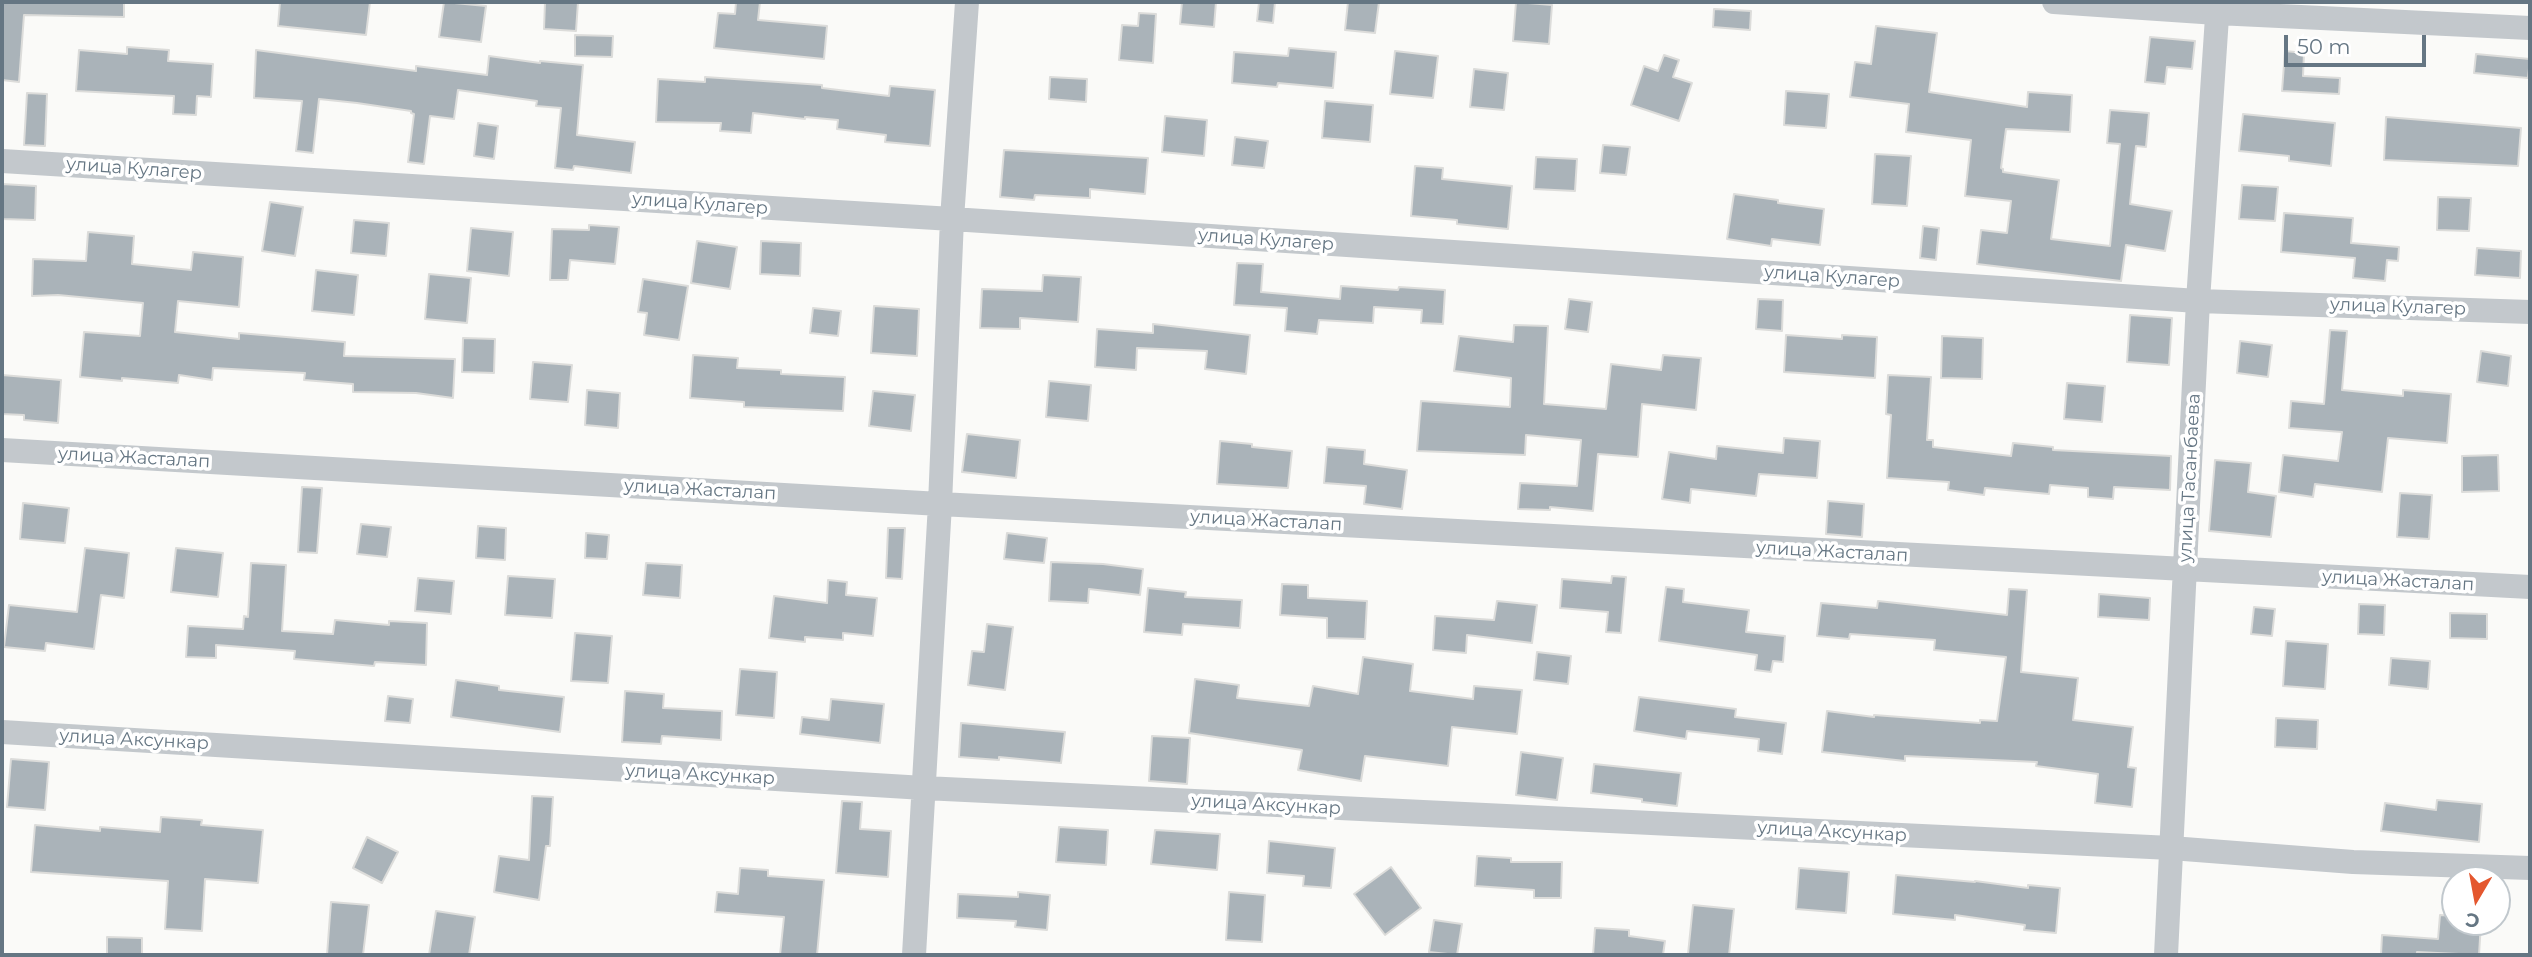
<!DOCTYPE html>
<html>
<head>
<meta charset="utf-8">
<style>
	body { margin:0 }
	#map { position:relative; width:2532px; height:957px; overflow:hidden; background:#fafaf8; font-family:Montserrat,sans-serif }
	canvas { display:block }
	.frame { position:absolute; inset:0; border:4px solid #657683; pointer-events:none }
	.north { position:absolute; left:2441px; top:866px; width:70px; height:70px; box-sizing:border-box; background:#fff; border:2px solid #c1c8cd; border-radius:50%; rotate:190deg; font-size:19px; font-weight:700; line-height:28px; text-align:center; color:#657683 }
	.north::after { content:''; display:block; margin:auto; width:24px; height:32px; background:#e4572e; clip-path:polygon(50% 0,100% 100%,50% 72%,0 100%) }
	.scale { position:absolute; left:2284px; top:35px; width:142px; height:32px; box-sizing:border-box; border:4px solid #657683; border-top:0; padding-left:9px; font-size:21px; line-height:24px; white-space:nowrap; color:#657683; -webkit-text-stroke:5px #fff; paint-order:stroke }
</style>
</head>
<body>
<div id="map">
<canvas width="2532" height="957"></canvas>
<div class="frame"></div>
<div class="north">С</div>
<div class="scale">50 m</div>
</div>
<script>
const ctx = document.querySelector('canvas').getContext('2d');
ctx.lineJoin = 'round';
function fill(path, color) {
  ctx.fillStyle = color;
  ctx.fill(path, 'evenodd');
}
function trace(path, color, width, dash) {
  ctx.strokeStyle = color;
  ctx.lineWidth = width;
  ctx.lineCap = dash ? 'butt' : 'round';
  ctx.setLineDash(dash || []);
  ctx.stroke(path);
}
function label(font, color, halo, rows, align = 'center') {
  ctx.font = font + ' Montserrat,sans-serif';
  ctx.lineWidth = 7;
  ctx.setLineDash([]);
  ctx.textBaseline = 'middle';
  ctx.strokeStyle = halo;
  ctx.fillStyle = color;
  for (const [text, x, y, turn = 0] of rows) {
    ctx.save();
    ctx.translate(x, y);
    ctx.rotate((+turn || 0) * Math.PI / 180);
    ctx.textAlign = isNaN(turn) ? turn : align;
    if (halo) ctx.strokeText(text, 0, 0);
    ctx.fillText(text, 0, 0);
    ctx.restore();
  }
}
const building = new Path2D(`
	M2 2H124V17L24 15 19 82 2 80Z
	M280 2H370L366 35 278 26Z
	M444 2 486 6 481 42 439 37Z
	M545 2H578L576 31 544 29Z
	M736 2H760L758 20 827 26 824 59 714 48 718 13 735 14Z
	M1182 2H1216L1214 27 1180 24Z
	M1259 2H1275L1273 23 1257 21Z
	M1348 2H1379L1375 33 1345 30Z
	M1516 2 1552 5 1549 44 1513 41Z
	M1714 9 1751 11 1750 30 1713 27Z
	M1139 13 1156 14 1153 63 1119 60 1122 25 1138 26Z
	M1876 26 1937 33 1929 92 2027 107 2028 92 2072 95 2070 132 2006 129 2001 168 2003 169V172L2059 180 2051 239 2110 246 2120 144 2107 143 2110 110 2149 113 2146 147 2136 146 2130 204 2172 211 2165 251 2126 245 2121 281 1977 264 1981 230 2007 233 2011 201 1965 196 1971 140 1906 132 1909 104 1850 97 1855 62 1871 64Z
	M575 35 613 36 612 57 575 56Z
	M2150 37 2195 41 2192 69 2167 67 2165 84 2145 82Z
	M127 47 169 50 168 61 213 64 211 97 197 96 196 115 173 114 174 96 76 91 79 50 127 54Z
	M1289 48 1336 52 1333 88 1278 83 1277 87 1232 83 1234 52 1288 56Z
	M256 50 416 71V66L487 75 489 56 540 63V61L583 65 577 135 635 142 631 173 574 166 573 170 555 168 561 108 536 106 537 101 458 90 454 119 430 116 424 164 408 162 414 114 411 113V111L357 103 319 99 313 153 296 151 302 101 254 98Z
	M1395 51 1438 56 1433 98 1390 94Z
	M2285 51 2304 53 2303 76 2340 78 2339 94 2282 91Z
	M2476 54 2530 59 2528 78 2474 73Z
	M1664 55 1679 60 1673 77 1692 83 1679 121 1631 105 1644 66 1658 71Z
	M1474 69 1508 73 1504 110 1470 107Z
	M705 77 822 85V88L889 96 890 86 935 90 930 146 885 142 886 135 837 129 838 120 805 117V119L753 113 751 133 720 131 721 123 656 122 658 79 705 82Z
	M1050 77 1087 79 1086 102 1049 99Z
	M1786 91 1829 94 1826 128 1784 125Z
	M27 93 47 94 45 146 24 145Z
	M1325 101 1373 105 1370 142 1322 138Z
	M2243 114 2335 123 2331 166 2289 161V156L2239 151Z
	M1165 116 1207 120 1204 156 1162 152Z
	M2386 117 2521 128 2518 166 2384 160Z
	M478 123 498 126 494 159 474 156Z
	M1235 137 1268 141 1264 168 1232 165Z
	M1603 145 1630 147 1626 175 1600 173Z
	M1004 150 1148 158 1145 194 1090 189V198L1035 195 1034 200 1000 197Z
	M1875 154 1911 156 1907 206 1872 204Z
	M1536 157 1577 159 1575 191 1534 189Z
	M1415 166 1443 168 1442 179 1512 186 1508 229 1457 224V220L1411 216Z
	M2 184 36 186 35 220 2 219Z
	M2242 185 2278 187 2275 221 2239 219Z
	M1734 194 1778 200V203L1824 209 1820 245 1772 239 1771 246 1727 239Z
	M2438 197 2471 198 2469 231 2437 230Z
	M270 202 303 207 295 256 262 251Z
	M2284 213 2353 218 2351 243 2399 247 2398 261 2387 260 2385 281 2353 278 2355 258 2281 252Z
	M354 220 389 223 386 256 351 253Z
	M589 225 619 227 615 264 570 260 568 280H550L552 229 589 230Z
	M1923 226 1939 228 1936 260 1920 258Z
	M471 228 513 232 509 276 467 271Z
	M88 232 134 236 132 264 191 270 193 252 243 257 239 307 178 301 175 332 239 339V333L345 342 344 356 455 359 453 398 416 393 353 392V384L304 380 305 373 213 368 212 380 179 375 178 383 122 378V381L80 377 84 332 140 336 143 303 58 295 32 296 33 259 86 261Z
	M697 241 737 247 730 289 691 283Z
	M761 241 801 243 800 276 760 274Z
	M2477 248 2521 251 2520 278 2475 275Z
	M1237 263 1263 264 1261 292 1340 299 1341 286 1398 290 1399 287 1445 290 1443 324 1421 323 1422 310 1374 307 1373 323 1319 320 1317 334 1285 331 1287 308 1234 305Z
	M316 270 358 275 354 315 312 311Z
	M429 274 471 278 467 323 425 319Z
	M1043 275 1081 277 1078 322 1020 318V329L980 328 982 289 1042 291Z
	M643 279 688 286 679 340 644 335 647 313 638 312Z
	M1569 299 1592 302 1588 332 1565 329Z
	M1758 299 1783 300 1782 331 1756 329Z
	M874 306 919 309 917 356 871 353Z
	M813 308 841 311 838 336 810 333Z
	M2130 315 2172 318 2169 365 2127 362Z
	M1153 324 1250 335 1246 374 1205 369 1207 351 1137 348 1136 370 1095 367 1097 329 1153 333Z
	M1514 325 1548 326 1544 404 1606 409 1611 364 1661 370 1663 355 1701 358 1696 410 1642 404 1638 457 1598 454 1593 511 1550 507V510L1518 509 1520 483 1577 486 1581 440 1526 435 1525 455 1417 451 1421 401 1510 407 1511 378 1454 371 1459 336 1513 342Z
	M2330 330 2347 331 2342 390 2403 396V390L2451 394 2447 443 2388 438 2382 492 2315 484 2313 497 2279 492 2283 455 2338 461 2342 432 2289 428 2291 401 2324 404Z
	M1786 335 1842 339V335L1877 337 1875 378 1784 372Z
	M1942 336 1983 338 1982 379 1941 378Z
	M463 338 495 339 494 373 462 372Z
	M2240 341 2272 345 2268 377 2237 373Z
	M2481 351 2511 356 2508 386 2477 382Z
	M693 355 738 358 737 368 781 370V374L845 377 843 411 744 407V402L690 398Z
	M533 362 572 365 568 402 530 399Z
	M2 375 61 380 58 423 24 420V415L2 414Z
	M1888 375 1931 377 1927 440H1933V447L2011 456 2013 443 2053 447V450L2171 456 2170 490 2114 487 2113 499 2088 497V488L2050 485 2049 494 1985 488 1984 495 1948 490 1949 482 1887 478 1891 415 1886 414Z
	M1049 381 1091 385 1088 421 1046 417Z
	M2067 383 2105 386 2102 422 2064 419Z
	M587 390 620 393 618 428 585 425Z
	M873 391 915 395 911 431 869 426Z
	M967 434 1020 440 1016 478 962 472Z
	M1784 438 1820 441 1817 478 1759 474 1756 496 1691 489 1690 503 1662 499 1669 452 1716 459 1717 446 1783 453Z
	M1220 441 1252 444V447L1292 451 1288 488 1217 484Z
	M1327 447 1365 450 1364 464 1407 470 1402 509 1364 504 1366 486 1324 483Z
	M2498 455 2499 491 2462 492V456Z
	M2215 460 2251 463 2248 492 2276 496 2271 537 2209 531Z
	M302 487 322 488 317 553 298 552Z
	M2400 493 2432 495 2429 539 2397 537Z
	M1828 501 1864 504 1862 537 1826 534Z
	M23 503 69 508 65 543 20 539Z
	M361 524 391 527 387 557 357 554Z
	M478 526 506 528 505 560 476 558Z
	M888 528H905L902 579 886 578Z
	M586 533 609 535 607 559 585 558Z
	M1007 533 1047 538 1044 563 1004 559Z
	M85 548 129 553 124 598 101 595 94 649 46 643 45 651 4 647 9 605 77 612Z
	M176 548 223 553 218 597 171 592Z
	M1051 562 1103 564 1143 569 1140 595 1089 589 1088 603 1049 601Z
	M251 563 286 565 282 631 333 634 335 620 389 625V621L427 623 426 665 375 662 374 666 294 659 295 651 216 645V658L186 657 188 626 243 629 244 616 248 617Z
	M646 563 682 565 680 598 643 595Z
	M508 576 555 579 552 618 505 615Z
	M1612 576 1626 577 1621 633 1606 632 1608 612 1560 608 1562 579 1611 583Z
	M418 578 454 581 451 614 415 611Z
	M828 580 847 582 846 595 877 598 873 636 843 633V640L805 637V642L769 638 774 596 827 603Z
	M1282 584 1308 585V598L1367 601 1365 639 1327 638V618L1280 615Z
	M1666 587 1684 589 1683 602 1749 610 1746 632 1785 636 1783 662 1773 661 1771 672 1755 670 1757 655 1659 641Z
	M1148 588 1186 592 1185 597 1242 600 1240 628 1183 624 1182 635 1144 632Z
	M2009 589 2027 590 2021 672 2078 678 2073 720 2133 727 2128 767 2136 768 2132 807 2095 803 2098 774 2036 766 2037 762 1905 756V761L1822 752 1827 711 1874 717V715L1980 723V720L1997 721 2006 657 1934 650 1935 640 1850 634 1849 639 1817 636 1821 603 1877 608 1878 601 2007 615Z
	M2099 594 2150 598 2149 620 2098 617Z
	M1497 601 1537 605 1532 643 1467 635 1466 653 1433 650 1435 616 1494 620Z
	M2359 604 2385 605 2384 635 2358 634Z
	M2254 607 2275 609 2272 636 2251 634Z
	M2450 613 2487 614V639L2450 638Z
	M987 624 1013 627 1005 690 968 685 972 651 984 652Z
	M575 633 612 636 608 683 571 681Z
	M2286 641 2328 644 2325 689 2283 686Z
	M1537 652 1571 656 1568 684 1534 680Z
	M1363 657 1413 664 1410 691 1473 699 1474 686 1522 690 1517 734 1452 727 1448 766 1365 756 1361 781 1298 770 1302 750 1189 733 1195 679 1239 685 1237 698 1309 706 1313 686 1358 694Z
	M2391 658 2430 661 2428 689 2389 685Z
	M740 669 777 672 774 718 736 715Z
	M456 680 499 686V690L564 697 560 732 451 717Z
	M625 691 664 694 663 708 722 711 721 740 662 736 661 744 622 742Z
	M388 696 413 699 410 723 385 721Z
	M1639 697 1736 709 1735 717 1786 723 1782 754 1758 751 1759 739 1687 731 1686 739 1634 731Z
	M831 699 884 704 880 743 800 734 802 717 829 720Z
	M2276 718 2318 720 2317 749 2275 747Z
	M961 723 1065 732 1061 763 999 757V760L959 757Z
	M1152 736 1190 738 1187 784 1149 781Z
	M1521 752 1563 758 1557 800 1516 795Z
	M11 759 49 762 45 810 7 807Z
	M1594 764 1681 773 1677 806 1642 802V799L1591 793Z
	M532 796 553 797 550 846H546L539 900 494 892 499 856 529 860Z
	M2437 800 2482 804 2479 842 2381 831 2385 803 2436 810Z
	M842 801 862 802 860 829 891 831 888 877 836 873Z
	M161 817 202 820 201 825 263 830 258 883 205 879 202 931 165 929 168 881 31 872 35 825 100 831V827L160 832Z
	M1059 827 1108 830 1106 865 1056 862Z
	M1155 830 1220 834 1217 870 1151 864Z
	M367 837 398 852 382 883 353 868Z
	M1269 841 1335 848 1331 888 1303 886 1304 876 1267 873Z
	M1477 856 1511 858V862H1562L1561 898H1534V890L1475 886Z
	M1391 867 1421 908 1385 935 1354 894Z
	M740 868 768 870V876L824 880 817 955H780L784 917 715 912 717 892 738 894Z
	M1799 868 1849 872 1846 913 1796 909Z
	M1896 875 1975 882V881L2028 888V885L2060 888 2056 933 2024 930 2025 925 1955 915V920L1893 914Z
	M1018 892 1050 895 1047 930 1015 927 1016 921 957 918 958 894 1018 897Z
	M1229 892 1265 895 1262 942 1226 940Z
	M331 902 369 905 363 955H327Z
	M1693 905 1734 909 1729 955 1688 954Z
	M436 911 475 917 469 955H429Z
	M2440 915 2455 916V922H2481L2479 955 2417 952V955H2381L2382 935 2438 939Z
	M1434 920 1462 924 1457 955 1429 952Z
	M1595 928 1629 930V936L1665 941 1663 955H1593Z
	M107 937 142 938V955H107Z`);
fill(building, '#aab3b9');
trace(building, '#dcdcda', 2);
trace(new Path2D(`
	M2054 2 2217 13 2530 28
	M2 161 952 219 2198 301 2530 312
	M2 450 940 504 2530 587
	M2 732 924 788 2171 848 2353 862 2530 868
	M914 955 940 504 952 219 967 2
	M2166 955 2198 301 2218 2`), '#c3c8cc', 24);
label('18px', '#657683', '#fff', [
	["улица Кулагер",134,169,4],
	["улица Кулагер",700,204,4],
	["улица Кулагер",1266,240,4],
	["улица Кулагер",1832,277,4],
	["улица Кулагер",2398,307,2],
	["улица Жасталап",134,458,3],
	["улица Тасанбаева",2190,478,-87],
	["улица Жасталап",700,490,3],
	["улица Жасталап",1266,521,3],
	["улица Жасталап",1832,552,3],
	["улица Жасталап",2398,581,3],
	["улица Аксункар",134,740,3],
	["улица Аксункар",700,775,3],
	["улица Аксункар",1266,805,3],
	["улица Аксункар",1832,832,3]
]);
</script>
</body>
</html>
